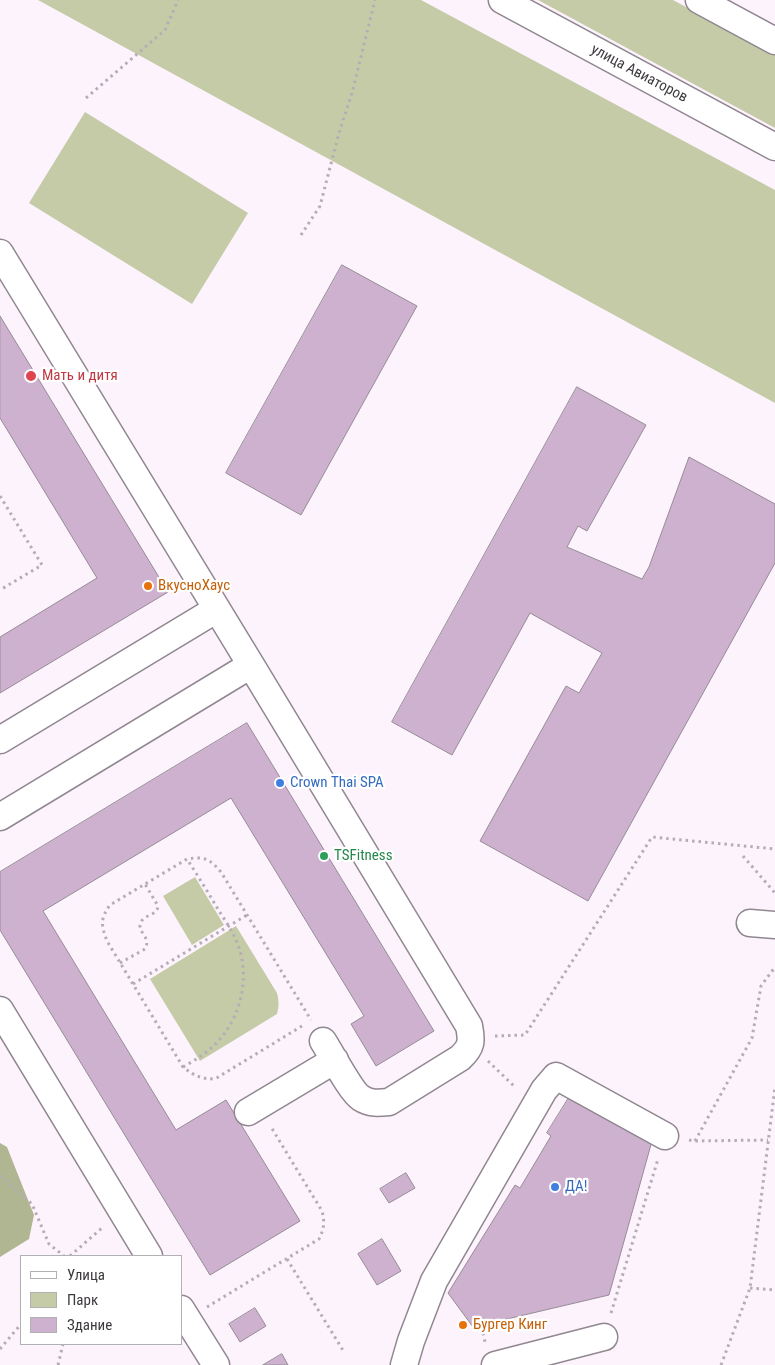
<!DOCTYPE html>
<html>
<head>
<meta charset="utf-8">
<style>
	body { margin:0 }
	#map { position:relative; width:775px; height:1365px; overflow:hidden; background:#fdf3fd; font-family:"Roboto Condensed",sans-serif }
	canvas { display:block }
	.legend { position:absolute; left:20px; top:1255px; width:162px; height:90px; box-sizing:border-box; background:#fff; border:1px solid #b1b0b2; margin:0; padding:6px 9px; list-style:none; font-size:15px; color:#3d393e }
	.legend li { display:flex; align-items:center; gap:10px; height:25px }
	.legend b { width:25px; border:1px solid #b1b0b2 }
</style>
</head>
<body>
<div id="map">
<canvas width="775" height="1365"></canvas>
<ul class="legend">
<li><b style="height:6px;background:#fff"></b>Улица</li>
<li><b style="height:14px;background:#c5cba7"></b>Парк</li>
<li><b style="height:14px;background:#ceb1cf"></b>Здание</li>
</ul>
</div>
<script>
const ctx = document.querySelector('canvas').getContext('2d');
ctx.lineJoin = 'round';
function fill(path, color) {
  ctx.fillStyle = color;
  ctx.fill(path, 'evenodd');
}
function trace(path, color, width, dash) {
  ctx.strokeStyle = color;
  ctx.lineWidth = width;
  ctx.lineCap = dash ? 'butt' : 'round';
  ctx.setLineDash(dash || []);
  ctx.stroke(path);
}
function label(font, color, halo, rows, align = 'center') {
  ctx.font = font + ' "Roboto Condensed",sans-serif';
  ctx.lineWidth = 4.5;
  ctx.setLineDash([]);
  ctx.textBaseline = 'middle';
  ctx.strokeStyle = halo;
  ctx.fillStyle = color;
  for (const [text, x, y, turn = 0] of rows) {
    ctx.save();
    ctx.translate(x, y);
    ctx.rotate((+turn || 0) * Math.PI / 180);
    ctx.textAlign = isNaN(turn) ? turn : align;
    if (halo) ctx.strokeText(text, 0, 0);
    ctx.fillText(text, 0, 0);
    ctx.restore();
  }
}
fill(new Path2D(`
	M38 0H421L775 190V403Z
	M538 0H673L775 55V128Z
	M85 112 248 213 192 304 29 203Z
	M195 877 224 925 192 945 163 896Z
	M236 926 277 993C279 1001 279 1006 277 1014L200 1061 150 979Z`), '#c5cba7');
fill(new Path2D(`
	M0 1143 7 1147 34 1215 29 1239 0 1257Z`), '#b0b691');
const building = new Path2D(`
	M342 265 417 306 301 515 226 473Z
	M0 316 168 592 0 693V637L97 578 0 418Z
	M577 387 646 425 587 531 578 526 567 547 642 579 649 567 689 457 775 504V563L588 901 480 841 566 686 579 693 602 653 530 613 452 755 392 722Z
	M247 723 434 1031 376 1066 351 1024 364 1016 231 798 43 911 176 1130 226 1100 300 1221 210 1275 0 930V872Z
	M570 1096 652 1141 609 1295 473 1327 448 1293 515 1185 520 1188 551 1136 547 1133Z
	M406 1173 415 1188 389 1203 380 1189Z
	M382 1239 401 1271 377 1285 358 1254Z
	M255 1308 266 1326 240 1342 229 1324Z
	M282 1354 288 1365H263Z`);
fill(building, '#ceb1cf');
trace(building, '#958c95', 1);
const minor = new Path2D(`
	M502 0 775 147
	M699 0 775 41
	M0 253 251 665
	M0 740 217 609
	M0 817 251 665 469 1026C472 1041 472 1047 460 1058L389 1102C379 1103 370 1104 361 1098 351 1092 331 1053 323 1041
	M750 923 775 925
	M0 1010 149 1256
	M248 1112 335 1060
	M181 1309 216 1365
	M404 1365 411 1341 434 1281 544 1090 556 1076 665 1136
	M495 1365 604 1337`);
trace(minor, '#908791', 29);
trace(new Path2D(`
	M86 98 165 30 178 0
	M301 235 320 206 339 133 352 93 375 0
	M0 496 42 565 0 590
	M743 856 775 893
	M120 963 145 949C152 937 136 932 141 922 145 914 157 916 158 906L145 884
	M133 984 247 915
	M302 1026 215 1079C202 1079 194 1076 183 1067L107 941C101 925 100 919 110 905L187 859C204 856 210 859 221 872L311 1020
	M495 1036 525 1035 652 837 775 849
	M488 1061 516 1088
	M183 1067C197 1059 210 1051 220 1039 243 1013 251 970 235 938 231 929 225 920 219 911 209 894 198 876 187 859
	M689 1140 694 1141 768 1140
	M695 1141 752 1038 761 986 775 967
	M0 1176 5 1179 32 1204 49 1244 64 1256
	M70 1256 103 1227
	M287 1259 344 1352
	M750 1288 775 1290
	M207 1307 319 1239C324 1229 325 1222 322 1211L271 1127
	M611 1313 658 1159
	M483 1333 485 1342
	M0 1349 21 1324
	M58 1365 63 1344
	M721 1365 750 1288 775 1087`), '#b5adb5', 3, [2.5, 4]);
trace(minor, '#fff', 26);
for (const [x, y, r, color] of [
	[31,376,6,"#e0444e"],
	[148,586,5,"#e8710a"],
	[280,783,5,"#3f7fe0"],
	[324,856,5,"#2e9e5b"],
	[555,1187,5,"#3f7fe0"],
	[463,1325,5,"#e8710a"]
]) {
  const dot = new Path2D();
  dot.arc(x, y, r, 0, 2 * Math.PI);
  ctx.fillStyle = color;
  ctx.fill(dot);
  trace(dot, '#fff', 2);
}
label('15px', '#3d393e', '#fff', [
	["улица Авиаторов",639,74,28]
]);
label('15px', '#be3a42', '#fff', [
	["Мать и дитя",42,376]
], 'left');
label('15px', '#c56008', '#fff', [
	["ВкусноХаус",158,586],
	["Бургер Кинг",473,1325]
], 'left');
label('15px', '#366cbe', '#fff', [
	["Crown Thai SPA",290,783],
	["ДА!",565,1187]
], 'left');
label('15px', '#27864d', '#fff', [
	["TSFitness",334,856]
], 'left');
</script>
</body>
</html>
